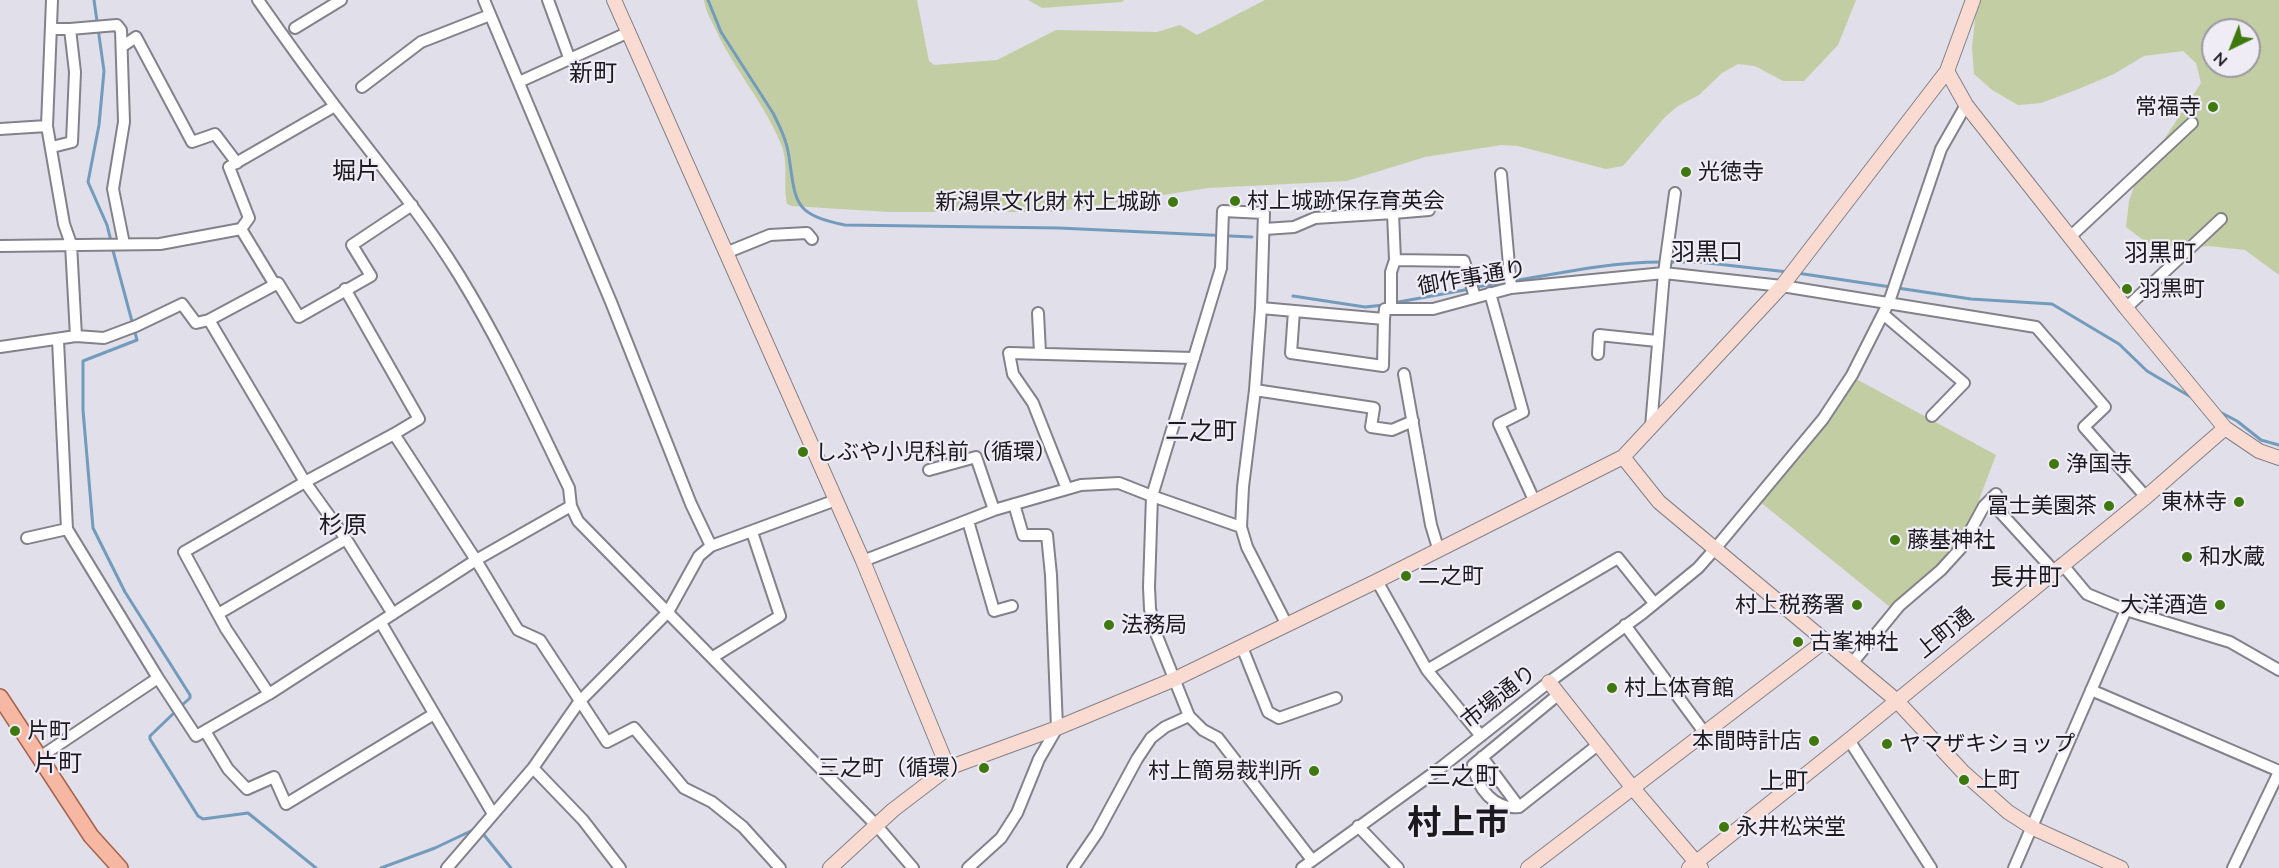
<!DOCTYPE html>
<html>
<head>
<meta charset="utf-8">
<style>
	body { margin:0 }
	#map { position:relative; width:2279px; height:868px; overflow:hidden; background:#e1dfe9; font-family:Mulish,sans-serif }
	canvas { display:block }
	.north { position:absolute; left:2201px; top:18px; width:60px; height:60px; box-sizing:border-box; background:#efecf6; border:2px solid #9a98a0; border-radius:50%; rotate:223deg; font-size:16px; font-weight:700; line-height:24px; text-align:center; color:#1b1a1e }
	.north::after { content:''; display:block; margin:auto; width:21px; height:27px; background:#3f780e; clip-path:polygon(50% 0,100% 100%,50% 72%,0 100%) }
</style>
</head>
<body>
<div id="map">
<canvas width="2279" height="868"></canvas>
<div class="north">N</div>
</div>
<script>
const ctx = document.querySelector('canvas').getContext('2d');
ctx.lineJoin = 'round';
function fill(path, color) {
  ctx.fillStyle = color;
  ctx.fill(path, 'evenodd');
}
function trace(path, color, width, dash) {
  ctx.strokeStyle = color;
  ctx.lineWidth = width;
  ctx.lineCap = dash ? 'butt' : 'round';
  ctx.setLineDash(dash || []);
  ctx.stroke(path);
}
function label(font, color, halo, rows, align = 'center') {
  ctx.font = font + ' Mulish,"Noto Sans JP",sans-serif';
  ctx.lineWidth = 4.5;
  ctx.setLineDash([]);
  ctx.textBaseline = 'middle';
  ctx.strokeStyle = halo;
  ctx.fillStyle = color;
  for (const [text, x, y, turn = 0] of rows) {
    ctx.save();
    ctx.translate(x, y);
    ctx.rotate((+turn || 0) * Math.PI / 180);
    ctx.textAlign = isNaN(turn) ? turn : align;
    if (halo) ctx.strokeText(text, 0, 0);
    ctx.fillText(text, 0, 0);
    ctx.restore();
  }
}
fill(new Path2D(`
	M704 0H917L929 61 934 65 997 60 1056 30 1157 32 1180 25 1197 35 1265 0H1856L1838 45 1804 81H1783L1755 66 1738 64 1722 73 1699 95 1678 106 1665 117 1623 166 1606 169 1518 146 1501 145 1425 157 1347 181 1208 188 1054 212H890L792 206 787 204C783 184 789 163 781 144 764 102 732 67 714 26 710 18 705 9 704 0Z
	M1028 0H1124L1122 2 1042 8Z
	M1977 0H2279V275L2245 250 2209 246 2182 248 2147 243 2126 227 2129 201 2141 167 2165 138 2201 83 2196 63 2183 51 2144 56 2114 74 2076 90 2041 103 2018 105 1992 90 1974 74 1972 48ZM2213 30H2249V66H2213Z
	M1847 374 1996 455 1968 529 1942 563 1890 607 1759 501 1809 440Z`), '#c2cda3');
trace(new Path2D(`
	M94 0 104 71 99 125 88 182 107 225 111 241
	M708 0 721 32 773 113C780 127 787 141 789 157 796 205 794 214 845 225L1059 228 1252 237
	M112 247 137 340 83 361V410L93 528 125 592 190 695V698L181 706
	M1669 262H1699L1788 272
	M1797 273 1971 299 2052 304 2119 344 2147 371 2191 397
	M1514 281C1564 272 1612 262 1662 262
	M1476 287 1508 282
	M1293 296 1365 307 1384 305
	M1393 303 1470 289
	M2218 411 2237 421 2261 440 2279 445
	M176 711 150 736V739L198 816 203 819 248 813 316 868
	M484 835 511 868
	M381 868 435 848 473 830`), '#739bbc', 3);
const street = new Path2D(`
	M52 0 47 126 64 224 71 244 76 336
	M258 0C283 36 309 72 335 106 378 162 422 215 459 275 501 343 534 416 569 488L571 506 578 521 877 826 913 868
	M484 0 611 302 691 504 711 546
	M548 0 570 60
	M295 28 341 0
	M51 29H70L117 25 121 30 124 122 113 189 124 244
	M123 46 136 37 192 142 215 134 237 163
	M519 82 629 32
	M362 87 421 42 490 15
	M0 129 47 126
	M52 147 72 142 75 72 70 29
	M1501 174 1511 288
	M1393 213 1429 210
	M241 229 275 285
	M1265 229 1294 227 1315 218 1393 213 1395 260 1464 261 1475 297
	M2071 236 2192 123
	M0 246 160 244 241 229 249 218 229 167 335 106
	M728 252 770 235 807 233 812 239
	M345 289 419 419 394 434
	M1490 293 1523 412 1499 424 1534 500
	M1261 308 1384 319 1385 309H1433L1511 288 1664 273 1782 286 2036 327 2105 407 2084 427 2146 497
	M1391 308V272L1395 260
	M2126 308 2221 219
	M1294 311 1291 353 1383 366 1384 319
	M1038 313 1040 353
	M1883 314 1964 383 1932 416
	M209 320 278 283 299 317 371 276 352 245 412 205
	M58 340 67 529 158 678 196 736 269 694 476 560 571 506
	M0 347 76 336 104 338 136 326 182 304 196 323 209 320 305 482 346 539 393 614
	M1598 354 1599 335 1657 341
	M1404 374 1431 525 1438 548
	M1255 390 1374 408 1371 427 1392 430 1413 421
	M1651 427 1664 273 1675 193
	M929 470 976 457 994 510
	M1067 489 1033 403 1013 374 1009 353 1194 358
	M1990 501 2054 571
	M968 521 994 611 1012 606
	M27 538 67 529
	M863 561 994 510 1081 485 1119 483 1152 496 1241 527
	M2062 564 2087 594 2126 610 2230 642 2279 670
	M1377 581 1427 670 1481 736
	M218 614 346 539
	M381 623 493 814
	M1287 625 1247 547 1241 527 1243 487 1255 390 1261 308 1264 213 1223 211 1221 268 1152 496 1149 587 1150 609 1157 636 1189 716 1203 730 1218 738 1312 860
	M1625 625 1704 732
	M1242 647 1268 712 1279 718 1336 698
	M713 657 780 616 752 532
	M1853 662 1899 606 1941 570 1961 548 1984 506 1996 494
	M1427 670 1618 558 1654 603
	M2091 690 2279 771
	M269 694 226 629 184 552 305 482 394 434 476 560 518 630 540 640 607 742 634 728 684 788 712 802 743 827 780 868
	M1559 694 1473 765C1477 788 1494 810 1519 807L1599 744
	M205 731 228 769 247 789 274 777 286 804 434 714
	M1849 740 1931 868
	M40 757 158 678
	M1482 757 1519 807
	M533 768 583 820 620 868
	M1358 826 1398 868
	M447 868 533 768 579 702 668 612 699 556 711 546 836 500
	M968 868 1001 838 1017 813 1039 759 1057 728 1051 575 1047 535H1023L1014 504
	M1073 868 1097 833 1137 759 1151 738 1165 727 1189 716
	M1302 868 1439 769 1549 682 1643 613 1698 568 1714 550 1823 419 1852 375 1889 302 1941 149 1966 105
	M2014 868 2126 610
	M2233 868 2279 772`);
const secondary = new Path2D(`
	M614 0 863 561 948 768
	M1973 0 1947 71 1966 105 2126 308 2225 428 2259 451 2279 458
	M1623 457 1659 502 1896 700 1963 772 2008 812 2033 828 2121 868
	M1549 682 1632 787 1701 868
	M830 868 893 810 948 768 1057 728 1175 679 1377 581 1623 457 1782 286 1947 71
	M1528 868 1826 640
	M1689 868 1849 740 2146 497 2225 428`);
const primary = new Path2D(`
	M0 697 91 836 120 868`);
trace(street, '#83818a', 14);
trace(secondary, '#83818a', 16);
trace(primary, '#a5624d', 18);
trace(street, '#fff', 10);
trace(secondary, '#fadbd1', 14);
trace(primary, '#f6b8a3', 15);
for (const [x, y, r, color] of [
	[2213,107,6,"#3f780e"],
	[1686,172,6,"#3f780e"],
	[1235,201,6,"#3f780e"],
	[1173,202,6,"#3f780e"],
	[2127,289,6,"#3f780e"],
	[803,452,6,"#3f780e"],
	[2054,464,6,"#3f780e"],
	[2239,502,6,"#3f780e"],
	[2109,506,6,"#3f780e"],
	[1895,540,6,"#3f780e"],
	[2187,557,6,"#3f780e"],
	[1406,576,6,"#3f780e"],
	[1857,605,6,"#3f780e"],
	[2220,605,6,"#3f780e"],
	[1109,625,6,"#3f780e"],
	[1798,642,6,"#3f780e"],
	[1612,688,6,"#3f780e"],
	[15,731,6,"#3f780e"],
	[1814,741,6,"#3f780e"],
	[1887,744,6,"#3f780e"],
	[984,768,6,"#3f780e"],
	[1314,771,6,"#3f780e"],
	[1964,780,6,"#3f780e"],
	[1724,827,6,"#3f780e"]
]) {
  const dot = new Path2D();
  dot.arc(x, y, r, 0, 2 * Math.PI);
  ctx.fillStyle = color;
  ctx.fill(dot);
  trace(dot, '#efecf6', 2);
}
label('22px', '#1b1a1e', '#efecf6', [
	["常福寺",2201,107,"right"],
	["光徳寺",1698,172],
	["村上城跡保存育英会",1247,201],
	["新潟県文化財 村上城跡",1161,202,"right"],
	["羽黒町",2139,289],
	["しぶや小児科前（循環）",815,452],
	["浄国寺",2066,464],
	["東林寺",2227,502,"right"],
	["冨士美園茶",2097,506,"right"],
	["藤基神社",1907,540],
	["和水蔵",2199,557],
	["二之町",1418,576],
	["村上税務署",1845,605,"right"],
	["大洋酒造",2208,605,"right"],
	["法務局",1121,625],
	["古峯神社",1810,642],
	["村上体育館",1624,688],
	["片町",27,731],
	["本間時計店",1802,741,"right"],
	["ヤマザキショップ",1899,744],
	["三之町（循環）",972,768,"right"],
	["村上簡易裁判所",1302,771,"right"],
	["上町",1976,780],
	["永井松栄堂",1736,827]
], 'left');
label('22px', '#1b1a1e', '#efecf6', [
	["御作事通り",1472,278,-10],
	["上町通",1945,633,-39],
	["市場通り",1499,697,-38]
]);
label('24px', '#1b1a1e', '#efecf6', [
	["新町",593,74],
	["堀片",356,172],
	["羽黒口",1707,253],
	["羽黒町",2160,254],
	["二之町",1201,432],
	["杉原",343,526],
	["長井町",2026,578],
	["片町",58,764],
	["三之町",1463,777],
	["上町",1784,782]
]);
label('bold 34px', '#1b1a1e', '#efecf6', [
	["村上市",1458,824]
]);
</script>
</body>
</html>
